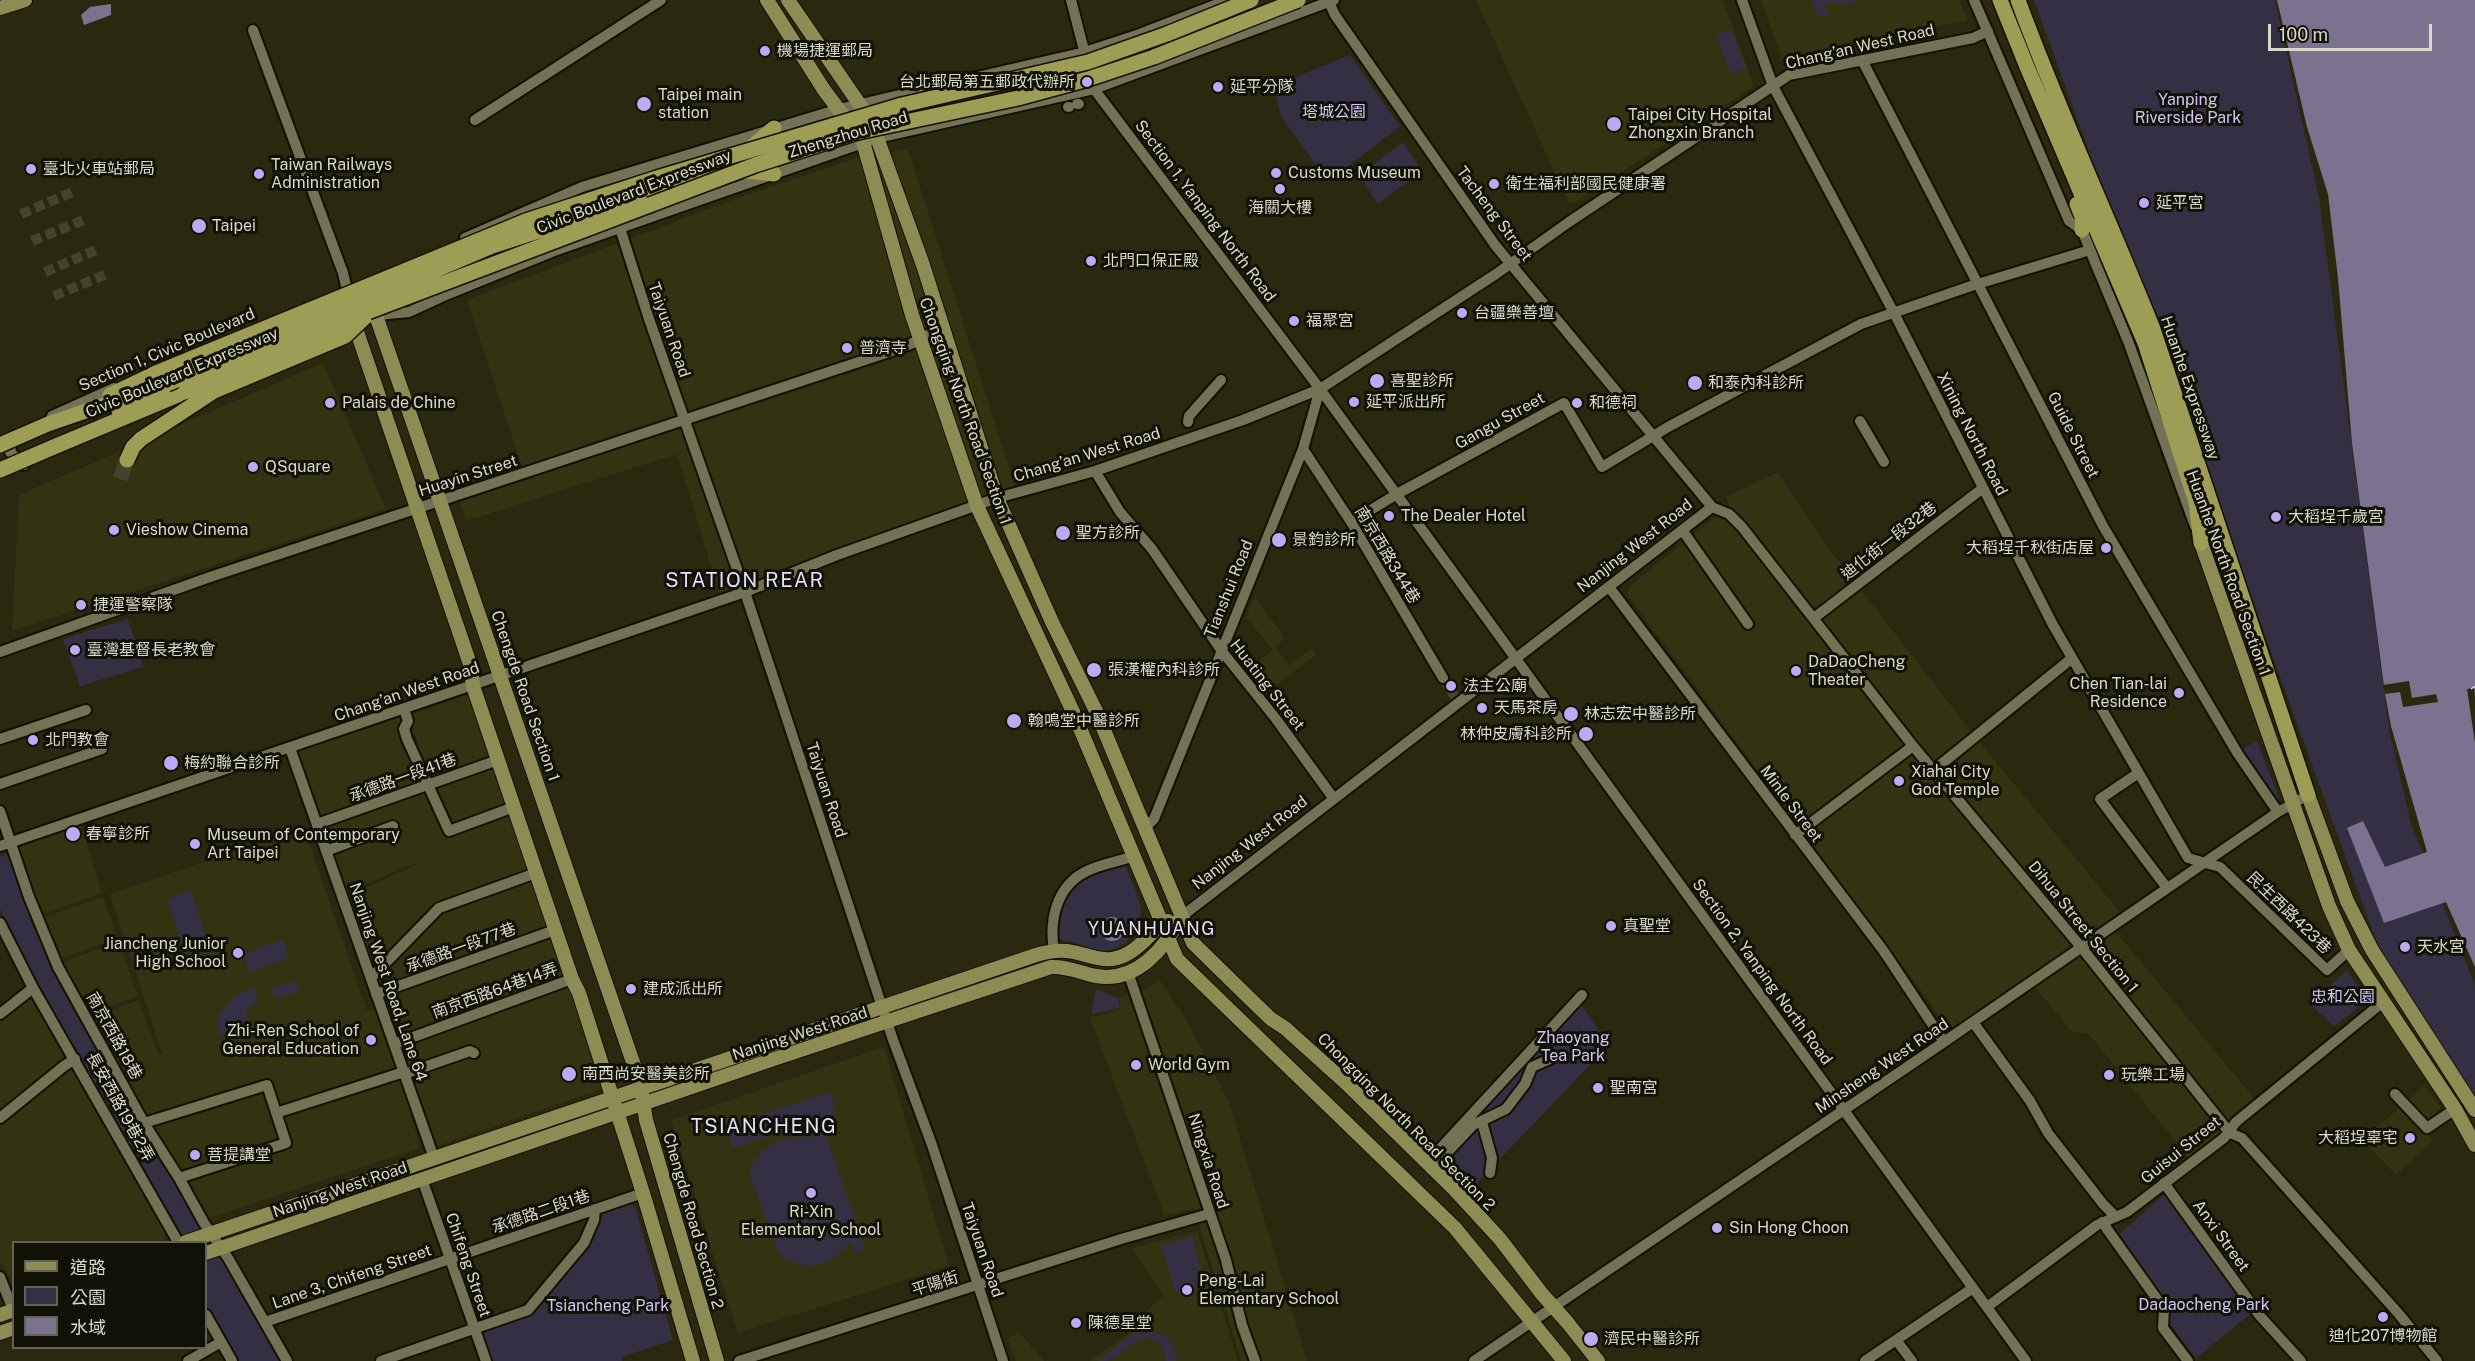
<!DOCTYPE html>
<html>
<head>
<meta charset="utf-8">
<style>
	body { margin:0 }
	#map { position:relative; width:2475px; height:1361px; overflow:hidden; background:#2a290f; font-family:"Public Sans","Noto Sans TC",sans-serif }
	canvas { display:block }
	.legend { position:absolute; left:12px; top:1241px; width:195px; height:108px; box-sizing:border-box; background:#111106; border:2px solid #616154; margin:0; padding:8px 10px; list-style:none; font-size:18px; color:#d9d9ca }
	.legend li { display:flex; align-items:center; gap:12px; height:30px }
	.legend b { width:30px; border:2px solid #616154 }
	.scale { position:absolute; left:2268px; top:24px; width:164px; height:27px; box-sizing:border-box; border:3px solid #d9d9ca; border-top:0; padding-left:8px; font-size:18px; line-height:21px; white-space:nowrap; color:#d9d9ca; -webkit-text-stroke:4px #111106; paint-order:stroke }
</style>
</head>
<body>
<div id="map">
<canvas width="2475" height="1361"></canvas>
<ul class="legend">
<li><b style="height:8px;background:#8d8c55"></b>道路</li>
<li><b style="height:16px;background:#352f44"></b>公園</li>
<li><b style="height:16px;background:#7a728e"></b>水域</li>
</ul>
<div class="scale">100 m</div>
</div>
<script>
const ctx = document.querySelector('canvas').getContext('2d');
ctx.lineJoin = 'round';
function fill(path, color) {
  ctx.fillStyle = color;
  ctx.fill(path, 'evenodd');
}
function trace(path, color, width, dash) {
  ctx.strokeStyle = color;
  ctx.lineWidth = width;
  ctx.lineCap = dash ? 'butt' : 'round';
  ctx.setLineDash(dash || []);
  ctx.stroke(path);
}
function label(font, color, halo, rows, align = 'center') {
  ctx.font = font + ' "Public Sans","Noto Sans TC",sans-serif';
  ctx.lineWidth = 6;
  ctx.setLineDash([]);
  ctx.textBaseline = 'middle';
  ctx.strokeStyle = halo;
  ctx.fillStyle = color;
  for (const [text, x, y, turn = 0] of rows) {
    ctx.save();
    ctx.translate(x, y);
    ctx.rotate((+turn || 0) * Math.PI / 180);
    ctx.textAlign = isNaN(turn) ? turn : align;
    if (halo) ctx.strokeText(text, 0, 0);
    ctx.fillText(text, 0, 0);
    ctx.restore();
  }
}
fill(new Path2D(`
	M1476 0H1723L1753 84 1751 88 1574 203 1568 202Z
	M1761 0H1959L1968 20 1782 58Z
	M908 149 1015 487 720 595 677 454 466 521 459 498 525 476 467 300 738 198 857 158Z
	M323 363 386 509 12 631 19 495Z
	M1778 472 1827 546 1980 743 2120 912 2107 921 2257 1102 2222 1133 2189 1158 2088 1033 2072 1032 2027 977 1949 1032 1928 1000 1627 594 1630 586 1729 506 1726 497Z
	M1254 597 1281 632 1284 639 1275 647 1289 665 1312 648 1316 655 1264 694 1246 671 1273 650 1246 617Z
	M474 691 497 759 430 781 409 716Z
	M405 715 399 728 405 750 412 767 425 782 319 823 295 752Z
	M499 764 535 870 446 903 368 971 343 899 415 865 407 866 343 894 320 827 427 787 444 830 453 838 432 785Z
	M81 825 102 893 39 915 17 847Z
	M304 828 367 1011 379 1007 402 1073 283 1107 270 1083 144 1117 92 1018 139 1000 158 1054 162 1053 110 894Z
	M537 875 555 927 377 992 372 975 449 906Z
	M103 897 138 996 89 1014 61 963 112 944 113 940 59 959 40 919Z
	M556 931 610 1086 429 1149 379 996Z
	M1159 979 1186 1019 1229 1102 1307 1361H1241L1194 1208 1165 1216 1090 1018 1121 1009 1119 997 1150 988Z
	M30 992 71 1061 0 1115V1017Z
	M884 1047 949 1266 738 1333 671 1120Z
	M74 1065 171 1237 157 1242H14L13 1282 0 1261V1121Z
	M400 1076 420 1148 206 1219 183 1180 282 1148 281 1115Z
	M2424 1085 2441 1108 2426 1122 2407 1102Z
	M265 1088 282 1141 181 1175 149 1125Z
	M2402 1106 2433 1141 2396 1175 2362 1139Z
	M1197 1231 1238 1361H1090L1144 1323 1141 1316 1163 1296 1132 1248Z
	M1019 1332 1044 1361H1016L1008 1339Z`), '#343311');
fill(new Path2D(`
	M1811 0H1859L1847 4 1824 3 1828 16 1819 18Z
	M2034 0H2275L2319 198 2389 729 2411 824 2475 985V1107L2386 968Z
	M1731 30 1746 67 1731 73 1716 36Z
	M1350 55 1400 126 1328 182 1281 116 1274 86Z
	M1403 142 1422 171 1378 204 1359 175Z
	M128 619 143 667 80 686 63 639Z
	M2257 741 2279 798 2273 801 2241 750Z
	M10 854 31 921 140 1123 199 1226V1231L184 1236 178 1233 120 1134 13 938 0 909V857Z
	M1125 865C1129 877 1137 891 1140 905 1145 929 1123 953 1099 951 1090 951 1084 946 1077 943 1071 941 1064 941 1058 940 1054 916 1065 886 1088 876 1100 870 1113 870 1125 865Z
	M191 891 206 936 182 944 167 899Z
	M283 939 288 958 249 973 244 954Z
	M2347 970 2367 1001 2334 1026 2310 1004Z
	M296 981 299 992 275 999 272 988Z
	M254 988 258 1000 246 1011 248 1027 219 1035 217 1019C227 1005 235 992 254 988Z
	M1096 989 1118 998 1120 1008 1091 1014Z
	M1582 1006 1609 1045 1472 1188 1437 1157 1573 1012Z
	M830 1092 837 1114 733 1148 726 1126Z
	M822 1122 865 1249 855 1254 850 1241C835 1267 799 1275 778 1252L749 1172C761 1144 785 1132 814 1138L810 1126Z
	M2165 1194 2253 1312 2196 1358 2167 1320 2117 1236Z
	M629 1204 635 1207 673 1340 621 1357 622 1361H490L482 1336 484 1332 534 1314 590 1244 604 1212Z
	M1192 1236 1205 1284 1176 1294 1161 1245Z
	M223 1255 284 1361H235L206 1309V1261Z
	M1145 1329 1167 1337 1175 1351 1176 1361H1166C1165 1353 1163 1344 1155 1340 1137 1332 1126 1352 1112 1359 1108 1361 1103 1361 1098 1361L1136 1331Z`), '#352f44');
fill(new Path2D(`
	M2277 0H2475V967L2446 902 2384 923 2347 828 2363 821 2385 867 2427 852 2391 726 2385 694 2352 443 2338 278 2328 194 2307 127Z
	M111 4V15L84 25 81 15 90 7Z
	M1100 929a12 12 0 1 1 24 0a12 12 0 1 1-24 0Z`), '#7a728e');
fill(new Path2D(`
	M2409 681 2412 698 2436 694 2438 702 2403 707 2400 692 2385 694 2383 685Z
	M2474 688 2475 697V743L2467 689Z`), '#2a290f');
trace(new Path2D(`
	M2471 689 2475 686`), '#e0d5ff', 1.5, [8, 6]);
trace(new Path2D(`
	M21 214 75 191
	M32 241 86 219
	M45 272 98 249
	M54 296 107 274
	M1443 678 1455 697`), '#44432b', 10, [10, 5]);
trace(new Path2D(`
	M120 479 127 460`), '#44432b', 15, [15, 8]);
const minor = new Path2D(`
	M1071 0 1094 89 1320 389 2026 1361
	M1742 0 1773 86 1894 313 2053 625 2188 858 2220 867 2327 970 2349 950
	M1974 0 2069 221 2082 230 2097 267 2128 341 2195 526
	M253 30 343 273 347 290
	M1862 60 2103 526 2238 754 2278 812
	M1077 104H1079
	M1068 107H1069
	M475 120 661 0
	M620 228 649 319 745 592 892 1037 932 1145 1003 1361
	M465 238 582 187 839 109 1085 52 1137 35 1228 0
	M371 318 378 315 409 312 448 294 554 251 877 138 1094 89 1334 0
	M52 416 114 388
	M1860 421 1884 462
	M1188 422 1189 416 1221 380
	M13 437 10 452 24 465
	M1303 449 1351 522 1443 678
	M1095 471 1120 512 1152 549 1221 650 1276 719 1334 799
	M1712 507 1729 514 1742 527 1913 746 2081 947 2230 1133 2242 1138 2398 1313 2437 1361
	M1351 522 1397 494 1564 403 1602 467 1668 427 1861 324 1971 286 2090 250
	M1683 531 1748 624
	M1609 587 1883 950 1944 1042
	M1814 618 1983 488
	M0 652 210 577 898 349 920 340 943 325
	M404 709 408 721 404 729 407 739 449 831 514 807
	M0 739 86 710
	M290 748 434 1158
	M1934 770 2071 659
	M2137 774 2100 799 2167 888
	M0 784 102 749
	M0 811 29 897 58 967 144 1123 179 1178 204 1223 228 1258 287 1361
	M317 824 498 760
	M1144 829 1154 819 1303 449 1320 389
	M1795 835 1913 746
	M0 846 745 592 837 555 997 498 1095 471 1243 420 1320 389 1496 274 1569 222 1789 75 1973 38 1988 31
	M326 851 393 826
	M1181 917 1712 507 1495 245 1335 15 1328 0
	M0 923 33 988 178 1242
	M1054 950C1049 921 1056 887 1085 872 1100 864 1118 862 1134 856
	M1128 972 1226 1260 1242 1325 1255 1361
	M371 978 439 908 536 873
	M376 994 555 930
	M0 1014 33 988
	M1973 1022 2030 1101 2048 1133 2103 1204 2116 1217
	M394 1044 572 979
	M404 1074 470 1051 474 1053
	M2395 1094 2427 1128 2455 1109
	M276 1113 404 1072
	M0 1118 64 1066 75 1059
	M1482 1122 1492 1158 1490 1173
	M144 1123 267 1085 286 1143 179 1178
	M1441 1159 1473 1125 1506 1109 1525 1084 1532 1067 1550 1059
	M1427 1163 1582 995
	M422 1179 486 1361
	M2164 1183 2260 1316 2301 1361
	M2102 1222 2164 1309 2163 1328 2188 1361
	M0 1277 13 1310
	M1987 1307 2097 1225 2127 1212 2224 1138 2236 1122 2383 1002
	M206 1315 232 1361
	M265 1322 643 1193
	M1896 1340 1912 1361
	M188 1361 221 1342
	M381 1361 528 1310 584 1243 594 1220 595 1209
	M739 1361 1121 1239 1209 1214
	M1474 1361 1944 1042 2278 812 2308 795
	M1865 1361 1973 1288`);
const major = new Path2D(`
	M767 0 824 90 863 142 912 315 977 506 1074 714 1177 959 1455 1228 1564 1361
	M788 0 871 121 923 265 997 498 1052 622 1096 711 1193 943 1242 991 1271 1019 1285 1028 1346 1083 1454 1189 1500 1239 1542 1294 1567 1322 1598 1361
	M0 8 25 0
	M371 301 636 1071 641 1088 646 1120 717 1361
	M352 317 471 667 473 686 572 979 579 993 643 1193 693 1361
	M2201 543 2329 906 2349 950 2455 1109 2475 1145
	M2308 795 2347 901 2372 950 2475 1110
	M186 1242 1036 955C1049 951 1060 949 1073 952 1093 956 1107 965 1127 954 1141 947 1151 933 1162 923L1168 921
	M206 1253 774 1059 1051 967C1068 966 1080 973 1096 976 1137 983 1165 948 1181 917
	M0 1315 14 1310
	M0 1333 14 1328`);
const highway = new Path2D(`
	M2000 0 2027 67 2145 343 2196 502 2201 543
	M2018 0C2059 112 2109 219 2153 329L2308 795
	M747 151 774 128
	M738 170 774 174
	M639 198 730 167
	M2077 204 2083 219 2082 230
	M110 395 156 373
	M119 411 167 384
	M48 424 130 396
	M56 446 185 392`);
trace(minor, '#131100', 14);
trace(major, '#131100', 16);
trace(highway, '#131100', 18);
trace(minor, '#737256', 10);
trace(major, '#8d8c55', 14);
trace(highway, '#9e9d55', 15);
const highwayBridge = new Path2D(`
	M156 373 526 221 657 178 902 105 1088 62 1167 34 1251 0
	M167 384 492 246 639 198
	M185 392 370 311 755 165 858 132 1018 98 1088 79 1154 57 1298 0
	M0 445 48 424
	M127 460 133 447 141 439 214 391 345 336 364 318
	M0 470 56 446`);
trace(highwayBridge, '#131100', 18, []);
trace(highwayBridge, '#9e9d55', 15);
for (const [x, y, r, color] of [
	[765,51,6,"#bea9f4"],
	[1087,82,6,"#bea9f4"],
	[1218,87,6,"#bea9f4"],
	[644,104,8,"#bea9f4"],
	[1614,124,8,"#bea9f4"],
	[31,169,6,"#bea9f4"],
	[1276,173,6,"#bea9f4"],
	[259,174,6,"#bea9f4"],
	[1494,184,6,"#bea9f4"],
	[1280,189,6,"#bea9f4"],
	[2144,203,6,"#bea9f4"],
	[199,226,8,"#bea9f4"],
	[1091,261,6,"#bea9f4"],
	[1462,313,6,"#bea9f4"],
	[1294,321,6,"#bea9f4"],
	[847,348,6,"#bea9f4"],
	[1377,381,8,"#bea9f4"],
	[1695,383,8,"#bea9f4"],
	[1354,402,6,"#bea9f4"],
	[330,403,6,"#bea9f4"],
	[1577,403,6,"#bea9f4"],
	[253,467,6,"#bea9f4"],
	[1389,516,6,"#bea9f4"],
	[2276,517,6,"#bea9f4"],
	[114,530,6,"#bea9f4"],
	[1063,533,8,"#bea9f4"],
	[1279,540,8,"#bea9f4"],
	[2106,548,6,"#bea9f4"],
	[81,605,6,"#bea9f4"],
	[75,650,6,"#bea9f4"],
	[1094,670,8,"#bea9f4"],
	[1796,671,6,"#bea9f4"],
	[1451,686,6,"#bea9f4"],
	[2179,693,6,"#bea9f4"],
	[1482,708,6,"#bea9f4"],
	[1571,714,8,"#bea9f4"],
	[1014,721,8,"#bea9f4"],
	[1586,734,8,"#bea9f4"],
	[33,740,6,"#bea9f4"],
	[171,763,8,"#bea9f4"],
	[1899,781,6,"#bea9f4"],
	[73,834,8,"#bea9f4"],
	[195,844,6,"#bea9f4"],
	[1611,926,6,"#bea9f4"],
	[2405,947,6,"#bea9f4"],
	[238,953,6,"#bea9f4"],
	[631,989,6,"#bea9f4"],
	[371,1040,6,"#bea9f4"],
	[1136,1065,6,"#bea9f4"],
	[569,1074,8,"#bea9f4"],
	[2109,1075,6,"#bea9f4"],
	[1598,1088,6,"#bea9f4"],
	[2410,1138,6,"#bea9f4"],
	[195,1155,6,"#bea9f4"],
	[811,1193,6,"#bea9f4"],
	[1717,1228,6,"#bea9f4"],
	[1187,1290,6,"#bea9f4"],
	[2383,1317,6,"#bea9f4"],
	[1076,1323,6,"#bea9f4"],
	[1591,1339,8,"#bea9f4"]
]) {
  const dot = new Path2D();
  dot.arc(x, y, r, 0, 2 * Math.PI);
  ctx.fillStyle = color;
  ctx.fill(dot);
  trace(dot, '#111106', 2);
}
label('16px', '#d9d9ca', '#111106', [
	["Chang’an West Road",1860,47,-13],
	["Zhengzhou Road",848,135,-17],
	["Civic Boulevard Expressway",634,192,-21],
	["Section 1, Yanping North Road",1205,211,53],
	["Tacheng Street",1494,214,53],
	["Taiyuan Road",669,330,71],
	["Section 1, Civic Boulevard",167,350,-23],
	["Civic Boulevard Expressway",182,373,-23],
	["Huanhe Expressway",2190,388,71],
	["Chongqing North Road Section 1",965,411,70],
	["Gangu Street",1500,421,-29],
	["Xining North Road",1972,434,63],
	["Guide Street",2073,435,63],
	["Chang’an West Road",1087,455,-17],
	["Huayin Street",468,476,-18],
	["迪化街一段32巷",1889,541,-38],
	["Nanjing West Road",1635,546,-38],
	["南京西路344巷",1387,555,59],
	["Huanhe North Road Section 1",2228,573,70],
	["Tianshui Road",1229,589,-68],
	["Huating Street",1267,685,52],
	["Chang’an West Road",407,692,-19],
	["Chengde Road Section 1",525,696,71],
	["承德路一段41巷",403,778,-20],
	["Taiyuan Road",826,790,72],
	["Minle Street",1791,804,53],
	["Nanjing West Road",1250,843,-38],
	["民生西路423巷",2289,913,44],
	["Dihua Street Section 1",2083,927,51],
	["承德路一段77巷",461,948,-20],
	["Section 2, Yanping North Road",1762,972,54],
	["Nanjing West Road, Lane 64",388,982,71],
	["南京西路64巷14弄",495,991,-20],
	["Nanjing West Road",800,1034,-18],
	["南京西路18巷",114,1036,61],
	["Minsheng West Road",1882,1066,-34],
	["長安西路19巷2弄",120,1107,61],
	["Chongqing North Road Section 2",1406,1122,45],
	["Guisui Street",2181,1150,-39],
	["Ningxia Road",1208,1161,72],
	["Nanjing West Road",340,1190,-19],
	["承德路二段1巷",541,1212,-19],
	["Chengde Road Section 2",693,1221,74],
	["Anxi Street",2221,1236,54],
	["Taiyuan Road",982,1250,71],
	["Chifeng Street",468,1265,71],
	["Lane 3, Chifeng Street",352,1277,-19],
	["平陽街",935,1284,-18]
]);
label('16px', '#d9d9ca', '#111106', [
	["機場捷運郵局",777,51],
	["台北郵局第五郵政代辦所",1075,82,"right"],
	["延平分隊",1230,87],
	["Taipei main",658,95],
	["station",658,113],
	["Taipei City Hospital",1628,115],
	["Zhongxin Branch",1628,133],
	["Taiwan Railways",271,165],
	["Administration",271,183],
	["臺北火車站郵局",43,169],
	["Customs Museum",1288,173],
	["衛生福利部國民健康署",1506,184],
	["延平宮",2156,203],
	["海關大樓",1280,208,"center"],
	["Taipei",212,226],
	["北門口保正殿",1103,261],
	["台疆樂善壇",1474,313],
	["福聚宮",1306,321],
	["普濟寺",859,348],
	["喜聖診所",1390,381],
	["和泰內科診所",1708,383],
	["延平派出所",1366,402],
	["Palais de Chine",342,403],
	["和德祠",1589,403],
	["QSquare",265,467],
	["The Dealer Hotel",1401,516],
	["大稻埕千歲宮",2288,517],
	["Vieshow Cinema",126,530],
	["聖方診所",1076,533],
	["景鈞診所",1292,540],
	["大稻埕千秋街店屋",2094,548,"right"],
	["捷運警察隊",93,605],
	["臺灣基督長老教會",87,650],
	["DaDaoCheng",1808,662],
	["Theater",1808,680],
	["張漢權內科診所",1108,670],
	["Chen Tian-lai",2167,684,"right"],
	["Residence",2167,702,"right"],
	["法主公廟",1463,686],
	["天馬茶房",1494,708],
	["林志宏中醫診所",1584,714],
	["翰鳴堂中醫診所",1028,721],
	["林仲皮膚科診所",1572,734,"right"],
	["北門教會",45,740],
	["梅約聯合診所",184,763],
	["Xiahai City",1911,772],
	["God Temple",1911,790],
	["春寧診所",86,834],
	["Museum of Contemporary",207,835],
	["Art Taipei",207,853],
	["真聖堂",1623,926],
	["Jiancheng Junior",226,944,"right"],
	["High School",226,962,"right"],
	["天水宮",2417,947],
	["建成派出所",643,989],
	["Zhi-Ren School of",359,1031,"right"],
	["General Education",359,1049,"right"],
	["World Gym",1148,1065],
	["南西尚安醫美診所",582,1074],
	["玩樂工場",2121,1075],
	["聖南宮",1610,1088],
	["大稻埕辜宅",2398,1138,"right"],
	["菩提講堂",207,1155],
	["Ri-Xin",811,1212,"center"],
	["Elementary School",811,1230,"center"],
	["Sin Hong Choon",1729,1228],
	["Peng-Lai",1199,1281],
	["Elementary School",1199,1299],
	["陳德星堂",1088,1323],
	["迪化207博物館",2383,1336,"center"],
	["濟民中醫診所",1604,1339]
], 'left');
label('16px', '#d2c4f8', '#111106', [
	["Yanping",2188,100],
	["Riverside Park",2188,118],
	["塔城公園",1334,112],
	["忠和公園",2343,997],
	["Zhaoyang",1573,1038],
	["Tea Park",1573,1056],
	["Dadaocheng Park",2204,1305],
	["Tsiancheng Park",608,1306]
]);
ctx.letterSpacing = '1.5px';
label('18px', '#e5ddfa', '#111106', [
	["YUANHUANG",1152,929]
]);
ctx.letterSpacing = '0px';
ctx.letterSpacing = '1.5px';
label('20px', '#e5ddfa', '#111106', [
	["STATION REAR",745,581],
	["TSIANCHENG",764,1127]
]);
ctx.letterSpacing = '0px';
</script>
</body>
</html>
